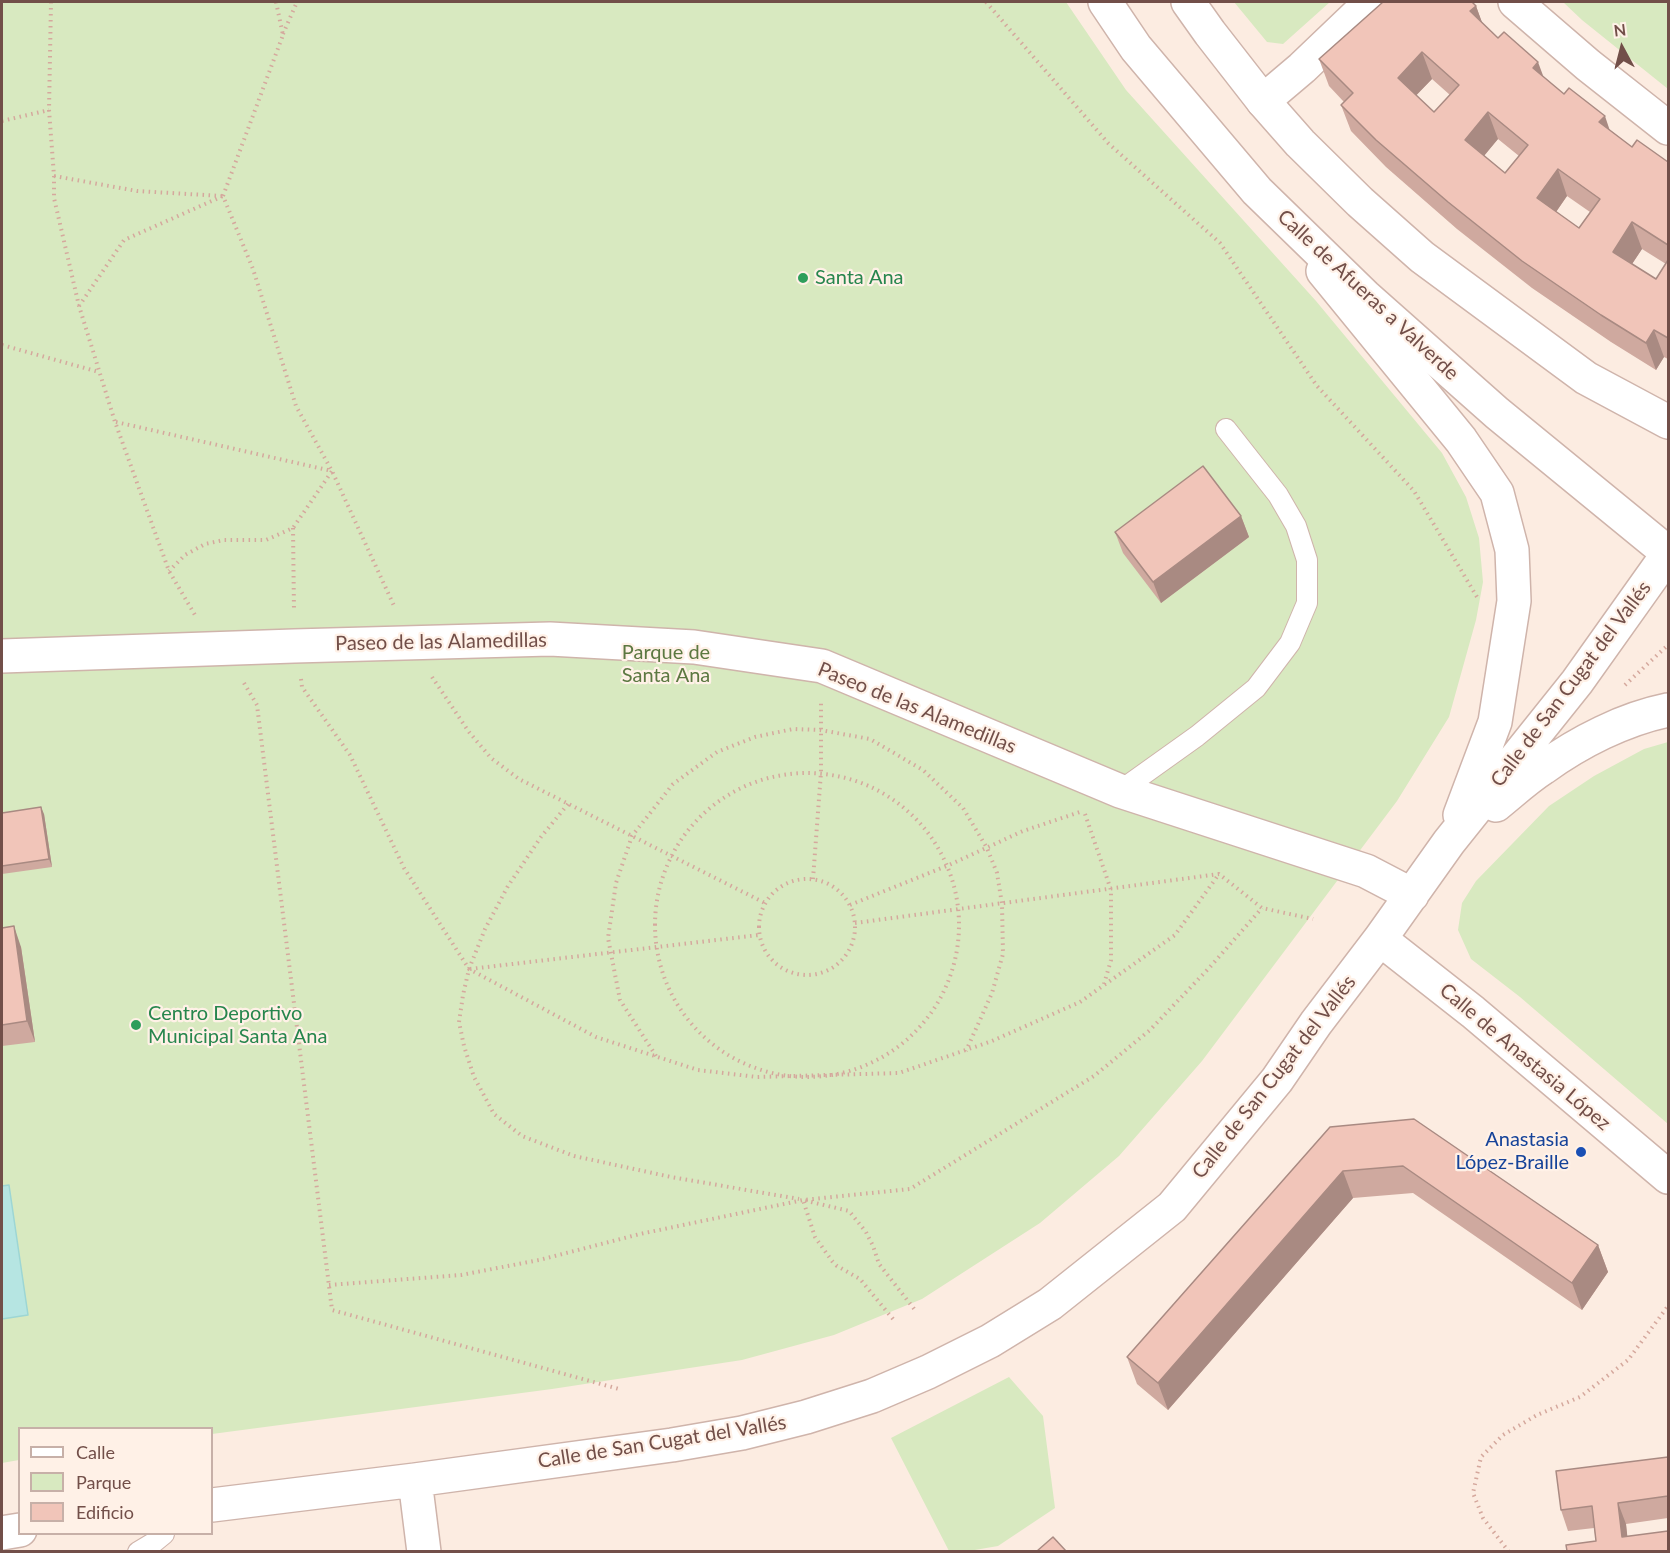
<!DOCTYPE html>
<html>
<head>
<meta charset="utf-8">
<style>
	body { margin:0 }
	#map { position:relative; width:1670px; height:1553px; overflow:hidden; background:#fcece1; font-family:Lato,sans-serif }
	canvas { display:block }
	.frame { position:absolute; inset:0; border:3px solid #724f49; pointer-events:none }
	.legend { position:absolute; left:18px; top:1427px; width:195px; height:108px; box-sizing:border-box; background:#fff1e7; border:2px solid #c7b0a8; margin:0; padding:8px 10px; list-style:none; font-size:18px; color:#724f49 }
	.legend li { display:flex; align-items:center; gap:12px; height:30px }
	.legend b { width:30px; border:2px solid #c7b0a8 }
	.north { position:absolute; left:1592px; top:18px; width:60px; height:60px; -webkit-text-stroke:4px #fff1e7; paint-order:stroke; rotate:353deg; font-size:16px; font-weight:700; line-height:24px; text-align:center; color:#724f49 }
	.north::after { content:''; display:block; margin:auto; width:21px; height:27px; background:#724f49; clip-path:polygon(50% 0,100% 100%,50% 72%,0 100%) }
</style>
</head>
<body>
<div id="map">
<canvas width="1670" height="1553"></canvas>
<div class="frame"></div>
<ul class="legend">
<li><b style="height:8px;background:#fff"></b>Calle</li>
<li><b style="height:16px;background:#d8e9c0"></b>Parque</li>
<li><b style="height:16px;background:#f1c5b9"></b>Edificio</li>
</ul>
<div class="north">N</div>
</div>
<script>
const ctx = document.querySelector('canvas').getContext('2d');
ctx.lineJoin = 'round';
function fill(path, color) {
  ctx.fillStyle = color;
  ctx.fill(path, 'evenodd');
}
function trace(path, color, width, dash) {
  ctx.strokeStyle = color;
  ctx.lineWidth = width;
  ctx.lineCap = dash ? 'butt' : 'round';
  ctx.setLineDash(dash || []);
  ctx.stroke(path);
}
function label(font, color, halo, rows, align = 'center') {
  ctx.font = font + ' Lato,sans-serif';
  ctx.lineWidth = 4.5;
  ctx.setLineDash([]);
  ctx.textBaseline = 'middle';
  ctx.strokeStyle = halo;
  ctx.fillStyle = color;
  for (const [text, x, y, turn = 0] of rows) {
    ctx.save();
    ctx.translate(x, y);
    ctx.rotate((+turn || 0) * Math.PI / 180);
    ctx.textAlign = isNaN(turn) ? turn : align;
    if (halo) ctx.strokeText(text, 0, 0);
    ctx.fillText(text, 0, 0);
    ctx.restore();
  }
}
fill(new Path2D(`
	M2 2H1066L1126 90 1316 301 1442 453 1466 497 1479 538 1483 582 1476 620 1449 717 1397 801 1202 1061 1119 1156 1040 1223 922 1299 834 1335 742 1360 552 1389 212 1434V1428H20L19 1460 2 1463Z
	M1234 2H1330L1283 44 1267 42Z
	M1563 2H1668V89L1582 20Z
	M1668 742V1124L1520 997 1471 959 1458 930 1462 903 1476 881 1549 806 1594 776 1644 749Z
	M1009 1377 1043 1416 1055 1508 998 1546 969 1551H949L891 1438Z`), '#d8e9c0');
const water = new Path2D(`
	M9 1185 28 1315 2 1319V1186Z`);
fill(water, '#b6e5e2');
trace(water, '#9dd6d4', 1.5);
const service = new Path2D(`
	M1120 791 1197 736 1256 688 1290 643 1307 603V560L1296 526 1278 495 1226 429
	M138 1552 153 1543 164 1534`);
const minor = new Path2D(`
	M1515 2 1588 65 1668 128
	M1263 101 1302 68 1371 2
	M1323 271 1461 440 1497 493 1512 550 1514 601 1495 722 1460 815
	M2 656 294 646 550 639 694 647 822 666 1120 791 1366 871 1412 895
	M1496 805C1511 793 1526 779 1543 768 1579 742 1624 719 1668 710
	M1380 939 1473 1012 1668 1177
	M415 1480 424 1552
	M212 1505 415 1480 672 1445 742 1433 806 1417 872 1396 928 1372 990 1341 1050 1304 1172 1207 1277 1080 1316 1023 1380 939 1449 842 1577 682 1668 554
	M2 1533 20 1530`);
const tertiary = new Path2D(`
	M1105 2 1136 48 1257 191 1365 296 1497 413 1668 553
	M1188 2 1210 33 1263 101 1300 143 1360 202 1422 257 1586 378 1668 422`);
trace(service, '#cfb4ab', 22);
trace(minor, '#cfb4ab', 36);
trace(tertiary, '#cfb4ab', 36);
trace(new Path2D(`
	M51 2 49 110 54 176V198L79 306 115 422 169 571 195 615
	M276 2 283 35 223 196 253 269 296 406 332 471 395 608
	M986 2 1108 143 1220 243 1317 386 1414 491 1477 597
	M283 34 297 2
	M2 121 49 110
	M54 176 137 191 222 196
	M79 306 124 240 223 196
	M2 345 99 372
	M116 422 332 471 293 528 266 540H224L205 544 185 555 169 571
	M293 528 294 612
	M432 677 469 732 491 758 519 779 765 903
	M301 679 302 687 350 755 404 868 469 969 596 1037 698 1070 757 1077 899 1073 992 1041 1080 1002 1175 935 1219 874
	M244 683 257 705 332 1310 619 1389
	M1625 685 1668 645
	M655 925a152 152 0 1 1 304 0a152 152 0 1 1-304 0Z
	M568 804 541 837 508 886 485 929 469 969 463 995 459 1022 464 1046 474 1077 494 1114 522 1136 574 1156 671 1177 799 1199
	M1085 814 1111 890V960L1104 984
	M759 927a48 48 0 1 1 96 0a48 48 0 1 1-96 0Z
	M813 879 821 772V703
	M850 905 949 865 1023 831 1080 812
	M855 923 1219 874 1262 908 1313 919
	M470 969 759 935
	M656 1056 620 1000 608 938 616 883 632 836 673 784 717 752 755 737 793 729 820 730 870 739 923 770 963 808 987 848 997 873 1002 904 1003 954 992 993 966 1051
	M329 1285 461 1275 539 1260 640 1234 803 1200 910 1189 1094 1076 1150 1030 1210 967 1262 908
	M893 1319 860 1279 837 1266 832 1261 815 1237 803 1200 849 1211 866 1232 873 1246 879 1264 915 1310
	M1509 1552 1483 1518 1473 1493 1481 1457 1503 1435 1537 1415 1580 1397 1628 1360 1668 1306`), '#d5a89d', 4, [1.5, 4.5]);
trace(service, '#fff', 20);
trace(minor, '#fff', 33);
trace(tertiary, '#fff', 33);
fill(new Path2D(`
	M1476 6 1482 23 1498 38 1564 94 1632 147 1668 162V359L1664 357 1656 370 1611 342 1532 288 1457 229 1386 167 1351 131 1341 105 1344 102 1329 86 1319 59ZM1432 79 1450 95 1434 112 1416 95ZM1498 139 1519 156 1505 173 1484 155ZM1567 196 1590 212 1579 228 1556 212ZM1642 249 1666 264 1656 279 1632 264Z
	M1241 516 1249 537 1161 603 1123 553 1115 532Z
	M2 813 44 814 52 867 2 874Z
	M2 928 21 947 35 1042 2 1046Z
	M1330 1127 1598 1245 1608 1272 1582 1310 1413 1193 1353 1198 1168 1410 1137 1384 1127 1357Z
	M1668 1457V1518L1626 1524 1627 1536 1596 1541 1594 1528 1568 1531 1561 1510Z`), '#cfa99f');
fill(new Path2D(`
	M1476 6 1486 33 1470 11Z
	M1422 52 1432 79 1407 105 1398 78Z
	M1538 62 1548 89 1533 68Z
	M1488 112 1498 139 1475 167 1465 140Z
	M1605 116 1614 143 1599 122Z
	M1558 169 1567 196 1547 225 1537 198Z
	M1632 222 1642 249 1622 279 1613 252Z
	M1654 330 1664 357 1656 370 1646 343Z
	M1241 516 1249 537 1161 603 1153 582Z
	M41 807 44 814 52 867 49 859Z
	M14 926 21 947 35 1042 27 1021Z
	M1343 1171 1353 1198 1168 1410 1158 1383Z
	M1598 1245 1608 1272 1582 1310 1572 1283Z
	M1618 1503 1626 1524 1629 1551 1622 1537Z`), '#a98a82');
const building = new Path2D(`
	M1383 2H1472L1476 6 1470 11 1498 38 1504 32 1538 62 1533 68 1564 94 1569 88 1605 116 1599 122 1632 147 1637 140 1668 162V245L1632 222 1613 252 1656 279 1668 260V338L1654 330 1646 343 1601 315 1522 261 1448 202 1376 140 1341 105 1353 93 1319 59ZM1422 52 1459 85 1434 112 1398 78ZM1488 112 1528 145 1505 173 1465 140ZM1558 169 1600 199 1579 228 1537 198Z
	M1203 466 1241 516 1153 582 1115 532Z
	M41 807 49 859 2 866V813Z
	M14 926 27 1021 2 1025V928Z
	M1414 1119 1598 1245 1572 1283 1403 1166 1343 1171 1158 1383 1127 1357 1330 1127Z
	M1668 1457V1496L1618 1503 1622 1537 1668 1531V1551H1567L1566 1545 1596 1541 1592 1506 1561 1510 1556 1471Z
	M1053 1537 1066 1551H1037Z`);
fill(building, '#f1c5b9');
trace(building, '#a98a82', 1.5);
for (const [x, y, r, color] of [
	[803,278,6,"#2e9e5b"],
	[136,1025,6,"#2e9e5b"],
	[1581,1152,6,"#1a4fb4"]
]) {
  const dot = new Path2D();
  dot.arc(x, y, r, 0, 2 * Math.PI);
  ctx.fillStyle = color;
  ctx.fill(dot);
  trace(dot, '#fff1e7', 2);
}
label('20px', '#27864d', '#fff1e7', [
	["Santa Ana",815,278],
	["Centro Deportivo",148,1014],
	["Municipal Santa Ana",148,1037]
], 'left');
label('20px', '#724f49', '#fff1e7', [
	["Calle de Afueras a Valverde",1368,295,43],
	["Paseo de las Alamedillas",441,642,-1],
	["Calle de San Cugat del Vallés",1571,684,-53],
	["Paseo de las Alamedillas",917,708,22],
	["Calle de Anastasia López",1525,1057,40],
	["Calle de San Cugat del Vallés",1274,1077,-52],
	["Calle de San Cugat del Vallés",662,1442,-9]
]);
label('20px', '#5c7841', '#fff1e7', [
	["Parque de",666,653],
	["Santa Ana",666,676]
]);
label('20px', '#164399', '#fff1e7', [
	["Anastasia",1569,1140],
	["López-Braille",1569,1163]
], 'right');
</script>
</body>
</html>
